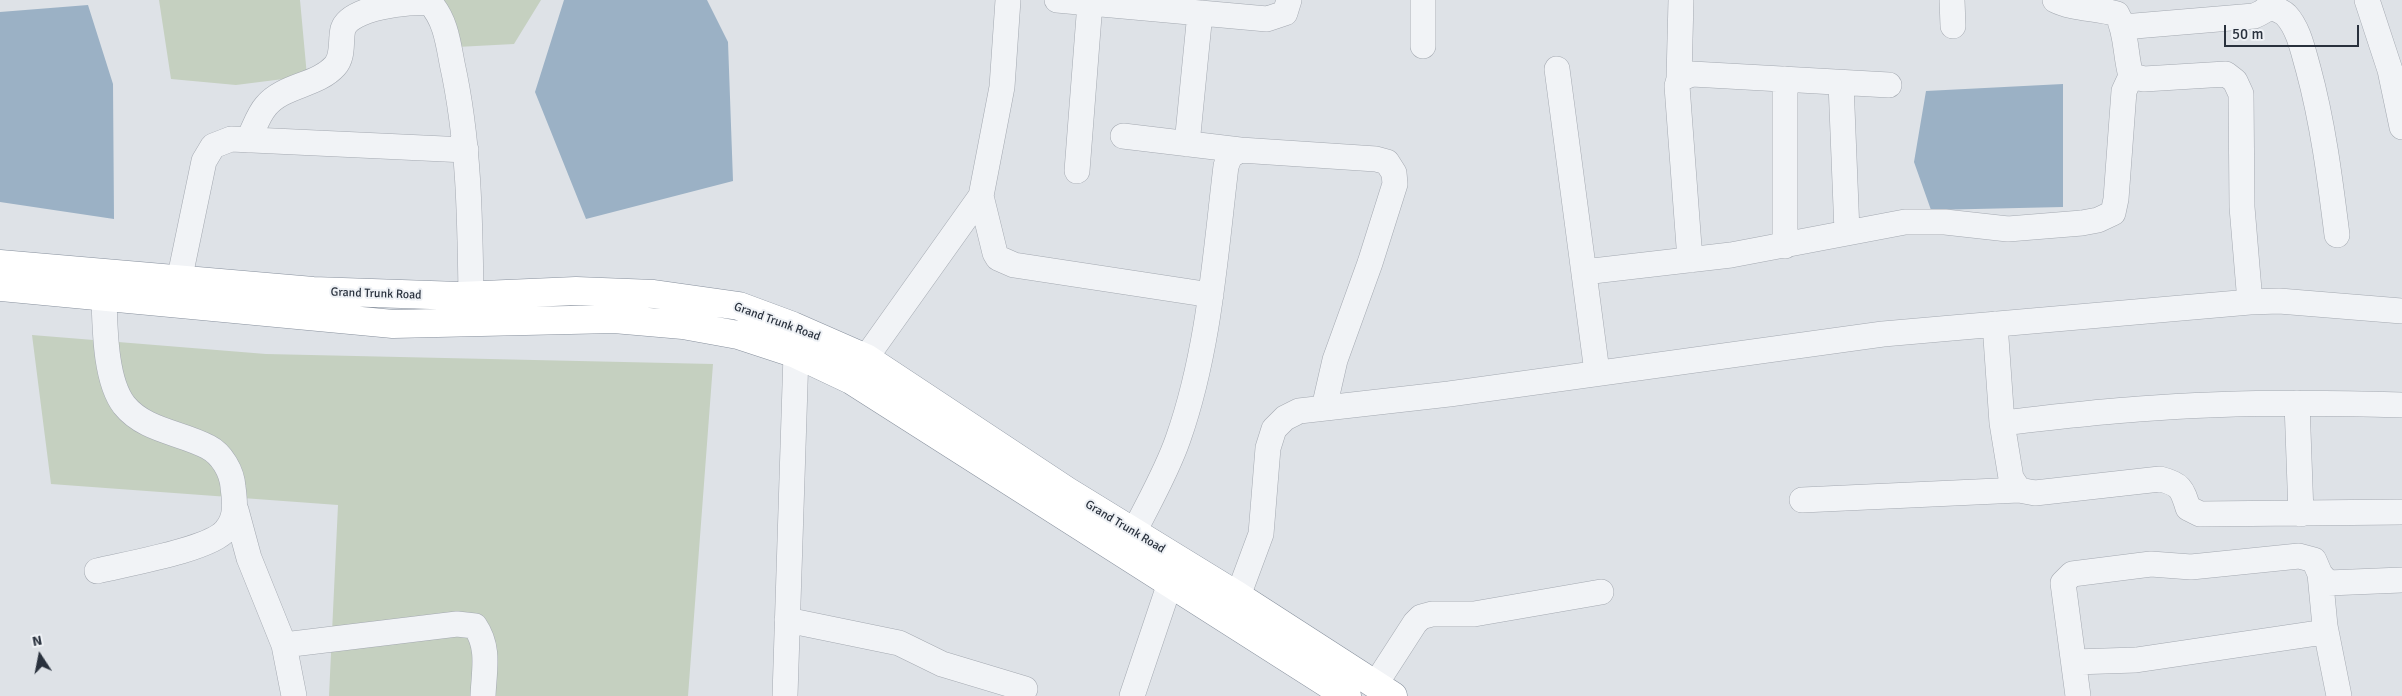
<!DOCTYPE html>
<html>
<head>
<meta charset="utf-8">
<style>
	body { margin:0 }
	#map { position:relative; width:2402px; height:696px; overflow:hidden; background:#dee2e7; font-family:Signika,sans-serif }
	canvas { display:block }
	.north { position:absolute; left:15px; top:631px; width:50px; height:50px; -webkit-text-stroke:4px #eef1f5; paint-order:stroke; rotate:349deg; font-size:14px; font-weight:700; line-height:20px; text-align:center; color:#29313d }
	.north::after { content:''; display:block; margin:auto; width:18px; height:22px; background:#29313d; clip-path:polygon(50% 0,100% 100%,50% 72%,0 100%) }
	.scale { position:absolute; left:2224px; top:25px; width:135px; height:22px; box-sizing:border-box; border:2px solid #29313d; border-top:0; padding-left:6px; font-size:15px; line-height:18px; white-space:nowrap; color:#29313d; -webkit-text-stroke:4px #eef1f5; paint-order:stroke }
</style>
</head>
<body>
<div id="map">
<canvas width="2402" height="696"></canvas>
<div class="north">N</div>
<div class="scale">50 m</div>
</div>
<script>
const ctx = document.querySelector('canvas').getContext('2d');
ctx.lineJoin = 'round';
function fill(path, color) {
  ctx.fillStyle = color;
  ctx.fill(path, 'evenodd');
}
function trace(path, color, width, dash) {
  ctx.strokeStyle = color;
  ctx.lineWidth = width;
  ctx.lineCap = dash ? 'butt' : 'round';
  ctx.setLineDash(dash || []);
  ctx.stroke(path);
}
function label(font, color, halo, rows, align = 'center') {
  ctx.font = font + ' Signika,sans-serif';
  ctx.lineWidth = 4;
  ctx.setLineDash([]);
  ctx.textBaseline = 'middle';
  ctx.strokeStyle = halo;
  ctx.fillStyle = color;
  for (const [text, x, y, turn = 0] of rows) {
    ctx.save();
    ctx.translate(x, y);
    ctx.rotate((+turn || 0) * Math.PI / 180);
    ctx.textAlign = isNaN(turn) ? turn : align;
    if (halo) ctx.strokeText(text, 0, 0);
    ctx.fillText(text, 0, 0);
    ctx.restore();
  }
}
fill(new Path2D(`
	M159 0H300L307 76 236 85 171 79Z
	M444 0H541L514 44 457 47Z
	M32 335 266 354 713 364 688 696H329L338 505 51 484Z`), '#c5d0c0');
fill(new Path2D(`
	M564 0H707L728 42 733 181 586 219 535 92Z
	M88 5 113 84 114 219 0 202V12Z
	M2063 84V207L1931 210 1914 162 1926 91Z`), '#9bb1c5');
const minor = new Path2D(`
	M1057 0 1267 19 1285 13 1289 0
	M1952 0 1953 26
	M2055 0C2073 9 2097 8 2117 14 2127 33 2125 55 2131 76L2144 79 2226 74 2235 81 2241 94 2242 207 2250 302
	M2367 0 2390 70 2402 127
	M2269 6C2275 9 2282 11 2286 15 2299 29 2303 51 2308 68 2323 123 2330 179 2337 235
	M2123 27 2254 16C2263 12 2268 10 2271 0
	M1423 46V0
	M1557 69 1597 372
	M1679 79 1681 0
	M1841 83 1847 232
	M1123 136 1240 150
	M248 140C254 129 258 115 266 106 283 85 317 86 335 66 344 56 340 41 343 29 350 7 410 1 430 3 445 19 448 41 452 63 469 140 470 217 471 296
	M1187 144 1200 13
	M1077 171 1090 3
	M981 196 995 253 998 258 1014 265 1211 295
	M1785 246V79
	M1690 260 1677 86 1679 79 1692 74 1889 85
	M1584 272 1731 255 1905 222H1945L2008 229 2082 223 2098 220 2113 213 2116 199 2124 91 2131 76
	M179 281 204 161 213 146 231 139 466 150
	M1995 324 2002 423 2011 478 2019 490 2035 493 2160 479C2180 484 2182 488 2188 508L2200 514 2402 512
	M855 373 981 196 1002 87 1008 0
	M2297 403 2301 514
	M2002 423C2048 418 2093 412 2139 409 2226 402 2314 402 2402 405
	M1802 500 2019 490
	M236 510 249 558 284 645 294 696
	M1134 532C1149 502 1167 471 1178 439 1209 351 1215 258 1226 166L1230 156 1240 150 1376 159 1387 162 1394 173 1395 184 1370 263 1335 360 1324 408
	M97 571C125 564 210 550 226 530 237 517 235 502 233 487 232 472 222 454 208 447 180 432 145 431 124 405 105 380 105 328 104 298
	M1238 596 1261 534 1268 448 1274 429 1285 418 1299 411 1449 394 1883 334 2250 302 2279 301 2402 311
	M787 620 899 643 942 664 1025 689
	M2325 626 2339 696
	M284 645 457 624 475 626C490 648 484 670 483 696
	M2074 662 2136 660 2318 633 2325 626 2320 574
	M1375 685 1415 623 1421 617 1432 614H1474L1601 592
	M785 696 796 354
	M1132 696 1170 583
	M2078 696 2063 583 2072 574 2151 564 2191 567 2299 556 2314 560 2320 574 2328 583 2402 580`);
const highway = new Path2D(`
	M0 264 313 291 460 296 576 291 654 294 739 306 793 326 866 358 1067 491 1238 596 1393 696
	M0 287 393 324 614 319 683 325 738 335 796 354 851 380 1347 696`);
trace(minor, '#a4a9b1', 26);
trace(highway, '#87909d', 29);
trace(minor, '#f1f3f6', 25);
trace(highway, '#fff', 28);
label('12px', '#29313d', '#eef1f5', [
	["Grand Trunk Road",376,294,2],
	["Grand Trunk Road",777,322,20],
	["Grand Trunk Road",1125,527,31]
]);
</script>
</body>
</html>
